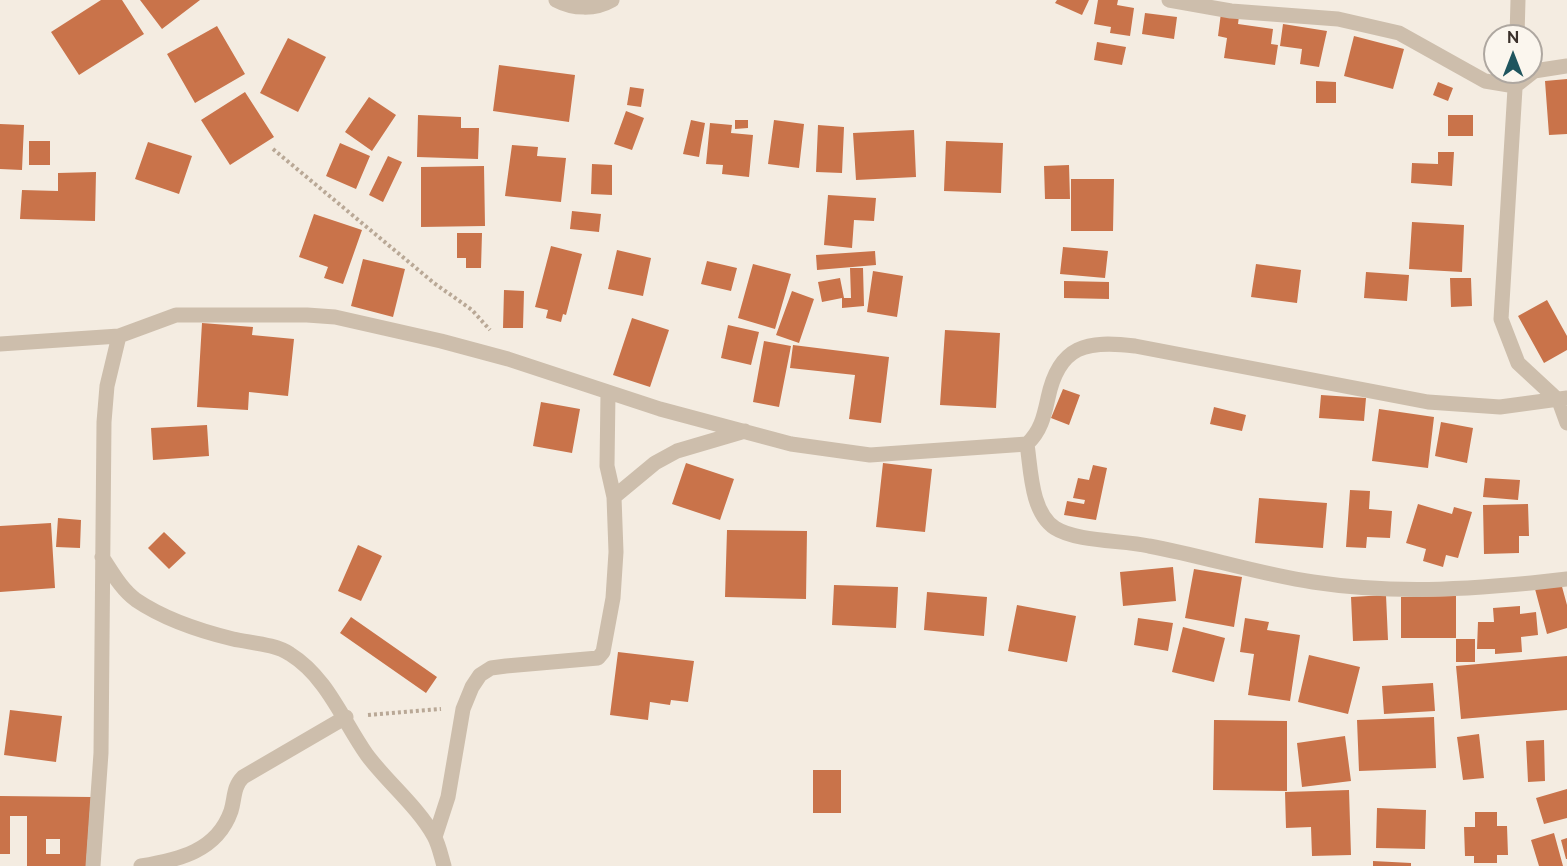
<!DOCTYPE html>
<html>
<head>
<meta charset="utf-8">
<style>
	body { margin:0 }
	#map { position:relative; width:1567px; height:866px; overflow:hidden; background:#f4ece1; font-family:Raleway,sans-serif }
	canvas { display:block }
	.north { position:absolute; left:1483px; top:24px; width:60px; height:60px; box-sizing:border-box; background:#fbf6ee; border:2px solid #aea7a0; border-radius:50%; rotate:0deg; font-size:16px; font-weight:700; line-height:24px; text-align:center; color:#3b312b }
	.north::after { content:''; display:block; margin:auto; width:21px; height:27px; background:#1f555e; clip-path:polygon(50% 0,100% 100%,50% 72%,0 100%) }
</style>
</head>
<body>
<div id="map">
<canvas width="1567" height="866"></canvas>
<div class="north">N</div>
</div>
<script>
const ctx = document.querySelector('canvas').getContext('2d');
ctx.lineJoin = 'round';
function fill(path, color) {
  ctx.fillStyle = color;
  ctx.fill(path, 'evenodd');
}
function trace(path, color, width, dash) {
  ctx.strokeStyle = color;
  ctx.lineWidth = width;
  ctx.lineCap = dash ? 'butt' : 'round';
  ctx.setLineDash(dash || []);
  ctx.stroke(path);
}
fill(new Path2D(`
	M101 0H122L144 34 79 75 51 32Z
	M140 0H200L162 29Z
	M1057 0H1089L1082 15 1055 3Z
	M1098 0H1118L1117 5 1134 8 1130 36 1110 33 1111 27 1094 24Z
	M1145 13 1177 17 1174 39 1142 34Z
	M1221 13 1239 16 1238 24 1273 29 1271 44 1278 45 1275 65 1224 58 1227 38 1218 36Z
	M1283 24 1327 31 1319 67 1300 64 1302 49 1280 46Z
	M217 26 245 74 195 103 167 54Z
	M1354 36 1404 49 1393 89 1344 76Z
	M288 38 326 57 298 112 260 93Z
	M1097 42 1126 47 1122 65 1094 60Z
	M499 65 575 75 569 122 493 111Z
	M1567 79V134L1549 135 1545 81Z
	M1316 81 1336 82V103H1316Z
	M1438 82 1453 88 1448 101 1433 95Z
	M630 87 644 89 641 107 627 105Z
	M245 92 274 137 230 165 201 120Z
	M369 97 396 115 372 151 345 132Z
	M626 111 644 118 632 150 614 144Z
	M418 115 461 117V128H479L478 159 417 157Z
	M1448 115H1473V136H1448Z
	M691 120 705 123 699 157 683 154Z
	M735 120H748V128L735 129Z
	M774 120 804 124 799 168 768 164Z
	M710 123 732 125 731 133 753 135 749 177 722 174 723 165 706 164Z
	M0 124 24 125 22 170 0 169Z
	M818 125 844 127 842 173 816 172Z
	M914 130 916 177 856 180 853 133Z
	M29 141H50V165H29Z
	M946 141 1003 143 1001 193 944 191Z
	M148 142 192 156 179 194 135 179Z
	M340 143 370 156 356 189 326 176Z
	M512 145 538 147 537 156 566 158 561 202 505 196Z
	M1438 152H1454L1452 186 1411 183 1412 163 1438 164Z
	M388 156 402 162 383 202 369 195Z
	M592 164 612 165V195L591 194Z
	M1069 165 1070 199H1045L1044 166Z
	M484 166 485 226 421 227V167Z
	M96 172 95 221 20 219 22 190 58 191V173Z
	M1071 179H1114L1113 231H1071Z
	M828 195 876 198 874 221 854 220 852 248 824 245Z
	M572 211 601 214 599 232 570 229Z
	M314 214 362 230 343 284 324 278 328 267 299 257Z
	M1412 222 1464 225 1462 272 1409 269Z
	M457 233H482L481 268H466V258H457Z
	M551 246 582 254 566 315 563 314 561 322 546 318 548 310 535 307Z
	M1063 247 1108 251 1105 278 1060 274Z
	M617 250 651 258 643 296 608 289Z
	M875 251 876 265 817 270 816 255Z
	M363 259 405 269 393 317 351 306Z
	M707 261 737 268 731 291 701 284Z
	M753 264 791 274 775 329 738 318Z
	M1256 264 1301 270 1297 303 1251 297Z
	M850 268H863L864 306 842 308V298L822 302 818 282 840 278 844 298H851Z
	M873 271 903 276 897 317 867 312Z
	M1366 272 1409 275 1407 301 1364 298Z
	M1450 278H1471L1472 306 1451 307Z
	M1064 281 1109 282V299L1064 298Z
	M504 290 524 291 523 328H503Z
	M792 291 814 299 799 343 776 335Z
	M1547 300 1567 336V350L1544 363 1518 316Z
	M632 318 669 330 650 387 613 375Z
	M202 323 253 327 252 335 294 339 288 396 249 392 248 410 197 407Z
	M728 325 759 332 751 365 721 358Z
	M945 330 1000 333 996 408 940 405Z
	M764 341 791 346 779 407 753 402Z
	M793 345 889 357 881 423 849 419 855 375 790 368Z
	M1063 389 1080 395 1069 425 1051 418Z
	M1321 395 1366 398 1364 421 1319 418Z
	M541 402 580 409 572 453 533 446Z
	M1214 407 1246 415 1242 431 1210 424Z
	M1379 409 1434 417 1428 468 1372 461Z
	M1441 422 1473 428 1467 463 1435 456Z
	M207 425 209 456 153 460 151 428Z
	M686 463 734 479 720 520 672 504Z
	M883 463 932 469 925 532 876 527Z
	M1093 465 1107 468 1096 520 1064 515 1067 501 1084 504 1085 500 1073 498 1078 478 1089 480Z
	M1485 478 1520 480 1518 500 1483 497Z
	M1350 490 1370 491 1369 509 1392 511 1390 538 1367 537 1366 548 1346 547Z
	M1259 498 1327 503 1323 548 1255 543Z
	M1418 504 1452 514 1454 507 1472 512 1458 558 1446 555 1443 567 1423 561 1426 549 1406 543Z
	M1528 504 1529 536H1519V553L1484 554 1483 505Z
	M58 518 81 520 80 548 56 547Z
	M51 523 55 588 0 592V526Z
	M727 530 807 531 806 599 725 597Z
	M164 532 186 553 169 569 148 548Z
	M358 545 382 556 361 601 338 591Z
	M1173 567 1176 601 1123 606 1120 572Z
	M1194 569 1242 577 1234 627 1185 618Z
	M1561 583 1567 605V628L1547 634 1535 589Z
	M834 585 898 587 896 628 832 625Z
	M927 592 987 597 984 636 924 630Z
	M1386 595 1388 640 1353 641 1351 597Z
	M1456 596V638H1401V597Z
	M1017 605 1076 616 1067 662 1008 651Z
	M1520 606V614L1536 612 1538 635 1521 637 1522 652 1495 654V649H1477L1478 622H1494L1493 608Z
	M351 617 437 677 426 693 340 633Z
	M1138 618 1173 623 1168 651 1134 645Z
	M1245 618 1269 622 1267 630 1300 635 1290 701 1248 695 1254 654 1240 652Z
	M1183 627 1225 638 1214 682 1172 672Z
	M1456 639H1475V662H1456Z
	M618 652 694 661 688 702 671 700 670 705 650 702 648 720 610 715Z
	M1309 655 1360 667 1348 714 1298 702Z
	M1567 656V710L1461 719 1456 666Z
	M1433 683 1435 711 1384 714 1382 686Z
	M10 710 62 716 56 762 4 755Z
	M1434 717 1436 768 1359 771 1357 720Z
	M1214 720 1287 721V791L1213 790Z
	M1479 734 1484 778 1463 780 1457 737Z
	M1345 736 1351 781 1302 787 1297 743Z
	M1544 740 1545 781 1528 782 1526 741Z
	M813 770H841V813H813Z
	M1567 789V818L1544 824 1536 798Z
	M1349 790 1351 855 1312 856 1311 827 1286 828 1285 792Z
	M0 796 91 797 86 866H27V816H10V854H0ZM46 839H60V854H46Z
	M1377 808 1426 810 1425 849 1376 848Z
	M1475 812H1497V826H1507L1508 855H1497V863H1474V856H1465L1464 827H1475Z
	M1554 833 1563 866H1539L1531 840Z
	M1567 838V859H1566L1561 840Z
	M1373 861 1411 863V866H1373Z`), '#c9734a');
trace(new Path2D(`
	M273 149 434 283 472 310 490 330
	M368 715 441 709`), '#b9a896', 4, [3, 3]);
trace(new Path2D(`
	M556 0C573 9 595 10 612 0
	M1169 0 1231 11 1338 19 1399 33 1485 81 1515 86 1534 71 1567 66
	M1517 36 1518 0
	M1516 72 1501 319 1518 363 1559 401 1567 423
	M0 344 119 336 176 315H307L335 317 441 341 508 359 660 409 791 444 870 455 1027 444C1041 431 1044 416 1048 398 1059 345 1087 340 1135 346L1428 402 1500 407 1567 398
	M1027 444C1031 471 1031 512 1055 528 1077 542 1123 540 1149 546 1204 556 1258 574 1313 582 1398 595 1482 589 1567 579
	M614 497 655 463 677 451 745 431
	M102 557C112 572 121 589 136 600 164 619 200 631 233 639 251 643 275 644 290 654 327 677 343 721 367 755 388 783 417 806 434 836 439 845 441 856 444 866
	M435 837 448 797 463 709 472 687 480 675 491 668 506 666 598 658 603 652 613 598 616 552 614 497 607 466 608 393
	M93 866 101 753 104 422 107 386 119 336
	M141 866C179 860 217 851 231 811 235 798 233 787 243 777L346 717`), '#cdbeac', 15);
</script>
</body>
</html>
